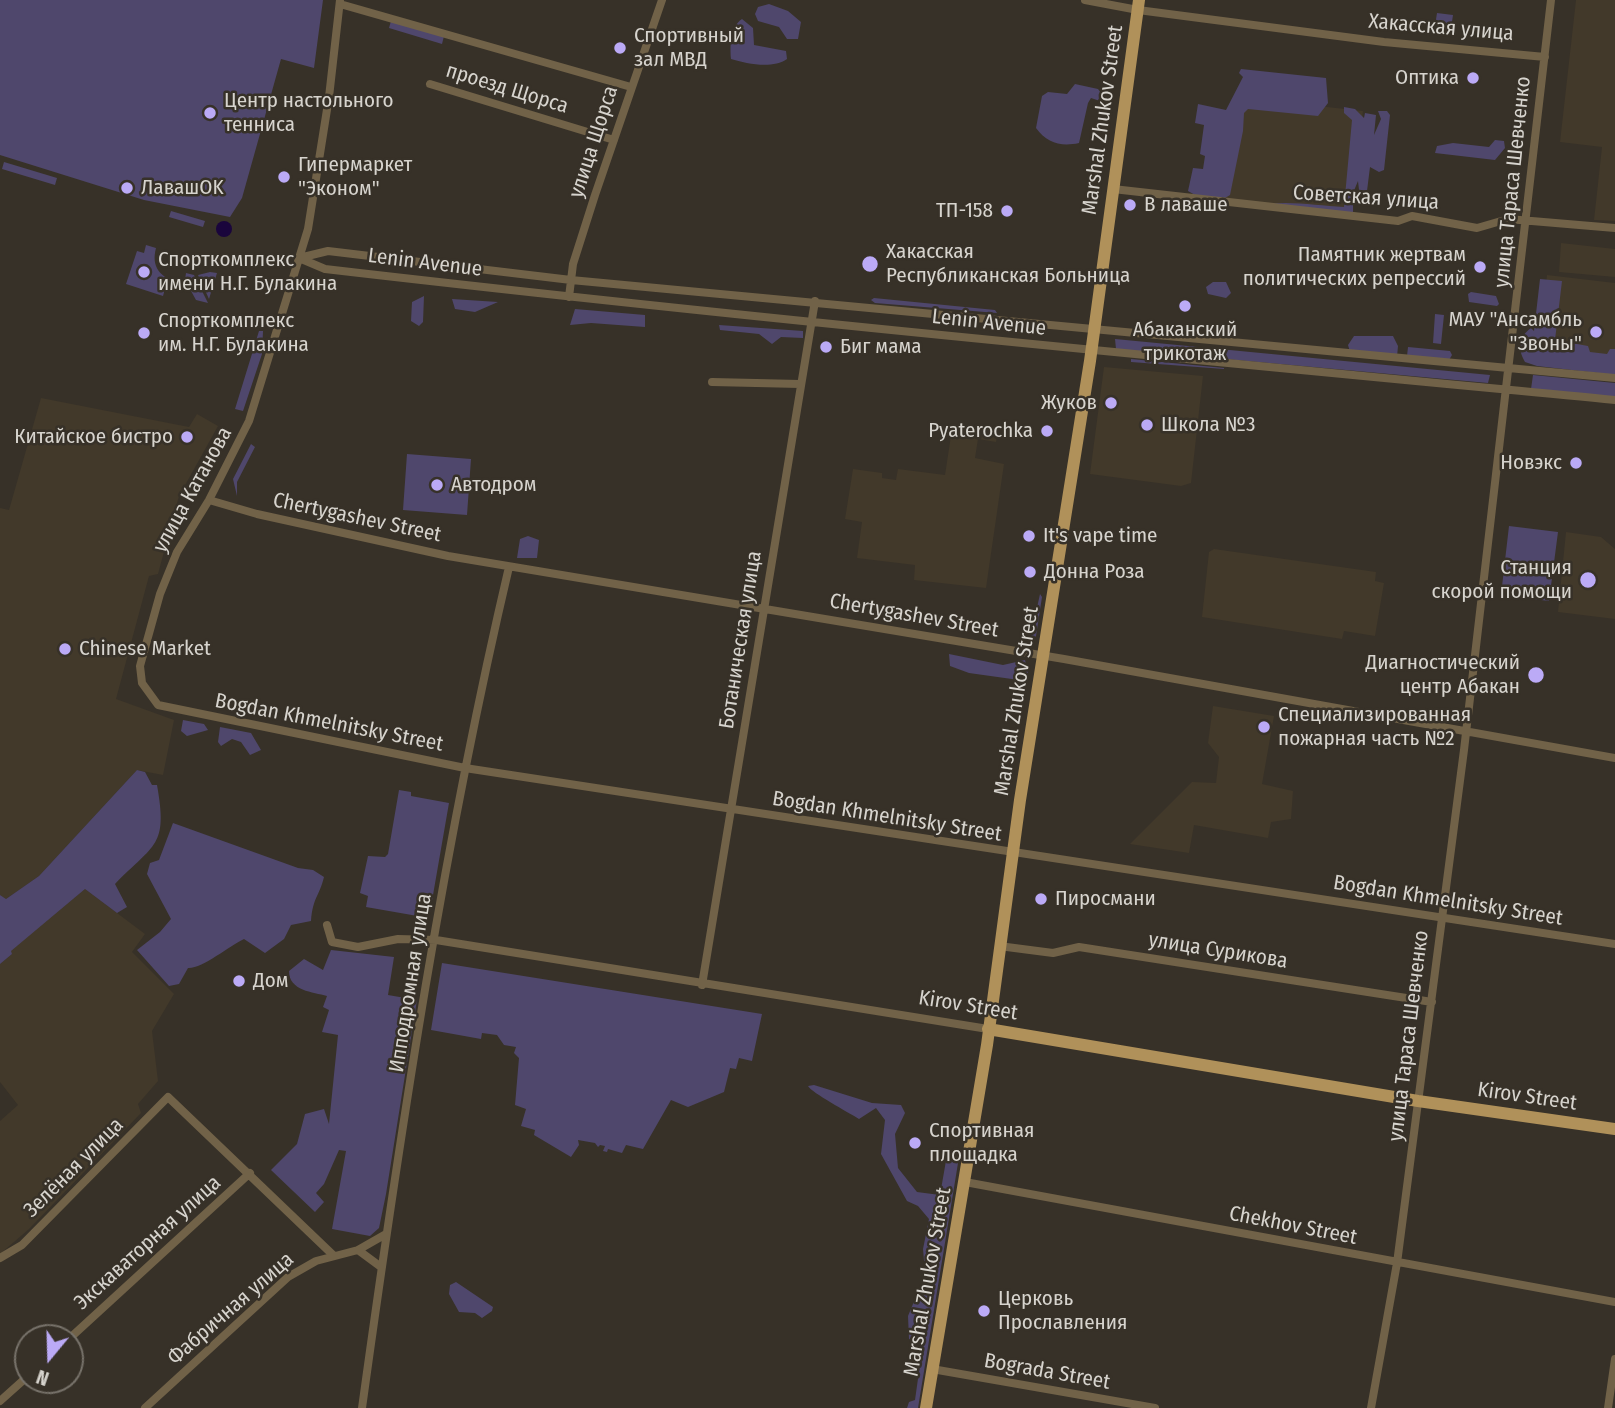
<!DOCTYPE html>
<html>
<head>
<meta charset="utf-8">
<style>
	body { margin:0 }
	#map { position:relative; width:1615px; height:1408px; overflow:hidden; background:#373128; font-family:"Fira Sans Condensed",sans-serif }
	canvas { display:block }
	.north { position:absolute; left:14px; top:1324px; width:70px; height:70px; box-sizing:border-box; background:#373128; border:2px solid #77726a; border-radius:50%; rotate:199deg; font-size:19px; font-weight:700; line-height:28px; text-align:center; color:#d7d4ce }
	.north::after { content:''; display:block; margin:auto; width:24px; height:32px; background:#bbaaf6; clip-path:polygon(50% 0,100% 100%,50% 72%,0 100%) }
</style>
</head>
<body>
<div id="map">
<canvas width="1615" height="1408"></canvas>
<div class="north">N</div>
</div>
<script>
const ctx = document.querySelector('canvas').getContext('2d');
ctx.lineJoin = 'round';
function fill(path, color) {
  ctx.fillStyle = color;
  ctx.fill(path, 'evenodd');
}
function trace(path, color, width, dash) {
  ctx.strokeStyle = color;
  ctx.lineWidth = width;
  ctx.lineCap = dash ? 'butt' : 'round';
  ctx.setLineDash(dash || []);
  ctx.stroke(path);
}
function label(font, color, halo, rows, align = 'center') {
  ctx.font = font + ' "Fira Sans Condensed",sans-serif';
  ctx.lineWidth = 5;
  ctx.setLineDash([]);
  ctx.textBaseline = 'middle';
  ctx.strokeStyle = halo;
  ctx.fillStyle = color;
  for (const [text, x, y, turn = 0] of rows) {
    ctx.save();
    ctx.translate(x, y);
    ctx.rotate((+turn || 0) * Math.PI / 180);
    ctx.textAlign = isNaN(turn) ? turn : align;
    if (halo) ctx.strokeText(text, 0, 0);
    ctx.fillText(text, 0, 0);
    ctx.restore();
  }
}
fill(new Path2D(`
	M1576 0H1615V221L1594 220 1602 147 1560 142Z
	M1237 97 1363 111 1351 214 1226 202Z
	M1561 243 1615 249V277L1559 272Z
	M1547 275 1615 283V367L1538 359Z
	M1104 367 1203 376 1191 483 1181 486 1090 474Z
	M41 398 189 427 197 414 218 426 179 496 158 574 149 576 116 699 174 720 163 775 137 770 39 876 6 899 0 895V508L9 510Z
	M952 429 997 437 996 442 978 439 975 458 1004 464 986 588 914 580 915 565 857 558 862 522 845 519 853 469 882 473V478L896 480 898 469 945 475Z
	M1566 532 1601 537 1615 549V619L1558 612Z
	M1214 549 1376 572 1375 581 1384 583 1375 636 1344 631 1342 639 1202 617 1209 552Z
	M1213 706 1274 716 1262 784 1293 791 1291 819 1271 822 1268 838 1194 825 1189 853 1130 844 1192 782 1216 783 1219 757 1208 743Z
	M85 889 145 934 132 952 174 994 152 1031 158 1081 138 1104 141 1113 29 1229 0 1254V1121L18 1105 0 1082V964L12 954 10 951Z`), '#42392a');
fill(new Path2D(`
	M0 0H323L314 68 281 59 242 198 230 217 144 200 0 155Z
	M769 4 788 11 801 22 798 39H787L779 27 758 21 755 14 758 7Z
	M1437 13 1453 15 1450 35 1434 32Z
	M742 19 753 28 754 45 786 51 787 59C773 69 747 64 731 59 730 45 730 27 742 19Z
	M391 21 444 36 442 44 389 28Z
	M1241 69 1326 78 1328 103 1318 116 1248 109 1244 113 1243 131 1230 195C1215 205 1201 199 1188 191L1193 168 1203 169 1205 156 1200 154 1204 125 1195 123 1198 104 1226 110 1243 77 1239 73Z
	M1075 84 1098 89 1104 97 1100 101 1091 98 1088 103 1079 143C1061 147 1047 143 1036 128L1042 96 1048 92 1067 94Z
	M1344 107 1355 109 1364 118 1365 113 1376 115 1374 135 1381 119 1378 111H1387L1390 115 1384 170 1379 172 1370 167 1367 191 1359 190 1358 181 1353 193V215L1270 204C1292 201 1320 206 1344 207L1352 120 1344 113Z
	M1495 140 1504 141 1505 148 1495 160 1435 153 1437 146 1453 143 1489 147Z
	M4 162 57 178 55 185 2 169Z
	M171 211 205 221 203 227 169 217Z
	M146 245 156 248C151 267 160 277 177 282L174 292 165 289 163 296 126 284 137 251 144 253Z
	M210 272 217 273 209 299 198 275Z
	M186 273 194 275 208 303 196 300 185 280Z
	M1540 279 1562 281 1555 340 1588 346 1590 352 1607 354 1610 349H1615V375L1537 366 1525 362C1517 347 1518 338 1531 328L1534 331Z
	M1213 282H1226L1231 293 1226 298 1208 294 1206 287Z
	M1471 292 1496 296 1499 304 1497 306 1469 302 1468 294Z
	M424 296 423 322 419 326 411 321 412 302Z
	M874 298 995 310 997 313 875 303 871 300Z
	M452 299 498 302 475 312 455 309Z
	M575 309 645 315V327L591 323 570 325Z
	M1435 314 1444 315 1441 344 1433 343Z
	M719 325 803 331V338L781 337 772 344 759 334 720 330Z
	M259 331H263L262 354 243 411 235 409Z
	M1354 336H1393L1398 346 1397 357 1350 352 1348 345Z
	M1115 339 1490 375 1488 383 1116 349Z
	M1408 347 1450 351 1452 355 1449 360 1407 356Z
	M1131 359 1224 368V369L1131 362Z
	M1533 375 1615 383V397L1531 389Z
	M251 444 255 447 237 482V496L233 479Z
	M407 454 471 459 467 515 403 510Z
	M1509 526 1558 532 1549 601 1501 595Z
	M528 536 539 540 537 558H517L520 539Z
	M1040 594 1042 597 1036 636 1033 639 1031 635Z
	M949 654 1003 665 1025 660 1028 673 1019 680 969 673 950 666Z
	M183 720 204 724 208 730 187 736 181 731Z
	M220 727 251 733 261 750 250 755 241 742 232 739 221 746 218 742Z
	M137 770 145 772 152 785H157C168 847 155 843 115 884L127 907 117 913 85 889 11 951 12 954 0 964V895L6 899 39 876Z
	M399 790 411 792V796L449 803 429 918 366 907 368 896 360 893 368 856 385 857 388 854Z
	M173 823 298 868 313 870 324 877C319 897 313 897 311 921L291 925 284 939 265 953 244 939C229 946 202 969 188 968L179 984 169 986 137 950 160 932 171 919 147 874 150 863 159 860Z
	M331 950 394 957 388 995 417 1000 386 1194 379 1228 370 1236 332 1229 346 1151 339 1150 324 1184 316 1193 324 1202 315 1212 271 1170 297 1144 305 1114 324 1109 329 1124 338 1035 322 1032 329 1010 323 1007 327 996C313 992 289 991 289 971L304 959 323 970Z
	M442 963 762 1014 752 1061 739 1058 736 1069 730 1068 724 1092 688 1107 671 1100 643 1149 626 1145 622 1153 608 1149 607 1152 603 1151 605 1146 600 1145 598 1147 595 1143 578 1140 579 1145 571 1157 534 1135 535 1130 521 1126 526 1109 515 1105 519 1058 514 1053 516 1047 504 1045 497 1035 482 1033 481 1039 431 1030Z
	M814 1085 872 1103 901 1105 905 1113 895 1134 898 1168 917 1192 940 1195 947 1155 953 1149 959 1157 918 1408H907L909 1402 915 1400 923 1343 909 1339 908 1316 915 1299 926 1284 923 1249 929 1219 918 1206 907 1201 881 1154 885 1120 876 1108 859 1119C848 1112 812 1093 808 1086Z
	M456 1282 493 1307 492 1311 482 1318 475 1313 459 1312 449 1294 450 1285Z`), '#4f476c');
fill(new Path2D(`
	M216 229a8 8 0 1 1 16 0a8 8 0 1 1-16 0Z`), '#1a053c');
trace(new Path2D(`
	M340 0 329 97 308 229 249 421 209 500 177 552 160 594 140 666 142 683 158 705 465 768 1615 944
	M1085 0 1138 10 1384 42 1545 57
	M340 4 631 87
	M430 84 614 140
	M1113 189 1398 221 1412 216 1477 228 1508 219 1615 228
	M299 258 325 269C755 319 1185 359 1615 400
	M299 258 328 251 571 280 1615 378
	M569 297 573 264 595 195 662 0
	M712 382 800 384
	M209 500 257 514 448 556 1064 659 1615 758
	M327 925 332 942 358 947 398 939 436 940 988 1029
	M999 946 1053 953 1079 947 1432 1002
	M702 985 815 301
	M965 1182 1615 1302
	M358 1250 381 1267
	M0 1258 22 1245 168 1097 333 1255
	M70 1338 250 1173
	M932 1369 1155 1408
	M0 1401 28 1376
	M145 1408 288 1277 316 1261 358 1250 386 1234
	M362 1408C401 1126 444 843 509 567
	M1371 1408 1397 1263 1464 750 1551 0
	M1608 1408 1615 1359`), '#716248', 8);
trace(new Path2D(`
	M988 1029 1418 1101 1615 1129
	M926 1408 987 1045 1020 800 1090 361 1139 0`), '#b0915a', 12);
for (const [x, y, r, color] of [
	[620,48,7,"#bbaaf6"],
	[1473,78,7,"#bbaaf6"],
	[210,113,7,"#bbaaf6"],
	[284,177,7,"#bbaaf6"],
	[127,188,7,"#bbaaf6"],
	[1130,205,7,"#bbaaf6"],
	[1007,211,7,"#bbaaf6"],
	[870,264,9,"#bbaaf6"],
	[1480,267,7,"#bbaaf6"],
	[144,272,7,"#bbaaf6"],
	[1185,306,7,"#bbaaf6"],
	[1596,332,7,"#bbaaf6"],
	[144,333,7,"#bbaaf6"],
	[826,347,7,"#bbaaf6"],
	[1111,403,7,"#bbaaf6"],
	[1147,425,7,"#bbaaf6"],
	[1047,431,7,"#bbaaf6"],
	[187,437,7,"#bbaaf6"],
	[1576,463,7,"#bbaaf6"],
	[437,485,7,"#bbaaf6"],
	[1029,536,7,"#bbaaf6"],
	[1030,572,7,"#bbaaf6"],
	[1588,580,9,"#bbaaf6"],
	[65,649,7,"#bbaaf6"],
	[1536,675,9,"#bbaaf6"],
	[1264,727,7,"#bbaaf6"],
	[1041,899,7,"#bbaaf6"],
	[239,981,7,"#bbaaf6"],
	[915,1143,7,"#bbaaf6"],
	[984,1311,7,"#bbaaf6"]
]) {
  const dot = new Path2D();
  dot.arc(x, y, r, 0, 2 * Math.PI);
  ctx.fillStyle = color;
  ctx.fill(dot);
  trace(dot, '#373128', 2.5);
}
label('21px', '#d7d4ce', '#373128', [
	["Хакасская улица",1441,28,5],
	["проезд Щорса",507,89,17],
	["Marshal Zhukov Street",1103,120,-82],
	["улица Щорса",594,142,-72],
	["улица Тараса Шевченко",1513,182,-84],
	["Советская улица",1366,198,4],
	["Lenin Avenue",425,263,7],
	["Lenin Avenue",989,323,6],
	["улица Катанова",193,490,-61],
	["Chertygashev Street",357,518,12],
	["Chertygashev Street",914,616,10],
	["Ботаническая улица",741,640,-81],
	["Marshal Zhukov Street",1017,701,-81],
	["Bogdan Khmelnitsky Street",329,723,11],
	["Bogdan Khmelnitsky Street",887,817,9],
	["Bogdan Khmelnitsky Street",1448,901,9],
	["улица Сурикова",1218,951,9],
	["Ипподромная улица",411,983,-81],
	["Kirov Street",968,1006,9],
	["улица Тараса Шевченко",1409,1036,-83],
	["Kirov Street",1527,1097,8],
	["Зелёная улица",74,1168,-45],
	["Chekhov Street",1293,1226,11],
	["Экскаваторная улица",148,1243,-42],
	["Marshal Zhukov Street",928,1282,-80],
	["Фабричная улица",231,1309,-41],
	["Bograda Street",1047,1372,10]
]);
label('21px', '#d7d4ce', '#373128', [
	["Спортивный",634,36],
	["зал МВД",634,60],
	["Оптика",1459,78,"right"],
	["Центр настольного",224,101],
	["тенниса",224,125],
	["Гипермаркет",298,165],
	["\"Эконом\"",298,189],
	["ЛавашOK",141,188],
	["В лаваше",1144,205],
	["ТП-158",993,211,"right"],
	["Хакасская",886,252],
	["Республиканская Больница",886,276],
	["Памятник жертвам",1466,255,"right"],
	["политических репрессий",1466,279,"right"],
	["Спорткомплекс",158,260],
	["имени Н.Г. Булакина",158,284],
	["МАУ \"Ансамбль",1582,320,"right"],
	["\"Звоны\"",1582,344,"right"],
	["Спорткомплекс",158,321],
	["им. Н.Г. Булакина",158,345],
	["Абаканский",1185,330,"center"],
	["трикотаж",1185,354,"center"],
	["Биг мама",840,347],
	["Жуков",1097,403,"right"],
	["Школа №3",1161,425],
	["Pyaterochka",1033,431,"right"],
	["Китайское бистро",173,437,"right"],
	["Новэкс",1562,463,"right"],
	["Автодром",451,485],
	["It's vape time",1043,536],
	["Станция",1572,568,"right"],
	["скорой помощи",1572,592,"right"],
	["Донна Роза",1044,572],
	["Chinese Market",79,649],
	["Диагностический",1520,663,"right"],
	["центр Абакан",1520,687,"right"],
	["Специализированная",1278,715],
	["пожарная часть №2",1278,739],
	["Пиросмани",1055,899],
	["Дом",253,981],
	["Спортивная",929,1131],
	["площадка",929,1155],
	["Церковь",998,1299],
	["Прославления",998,1323]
], 'left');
</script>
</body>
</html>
